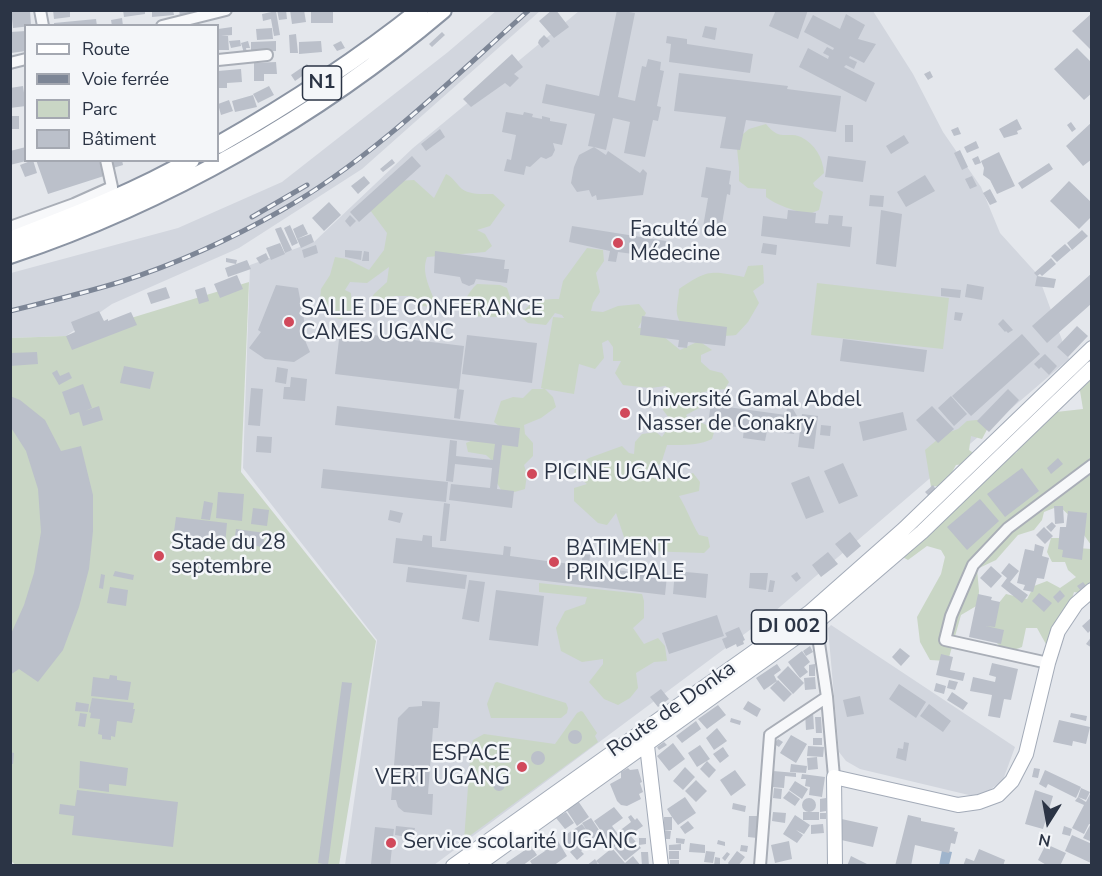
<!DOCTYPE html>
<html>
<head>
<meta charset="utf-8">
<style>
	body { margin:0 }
	#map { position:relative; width:1102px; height:876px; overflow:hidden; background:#e4e7ec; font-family:"Nunito Sans",sans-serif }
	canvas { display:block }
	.frame { position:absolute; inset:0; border:12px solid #2b3445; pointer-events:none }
	.legend { position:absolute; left:24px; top:24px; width:195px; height:138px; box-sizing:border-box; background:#f4f6f9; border:2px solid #a4a8b1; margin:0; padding:8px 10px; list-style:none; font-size:18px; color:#2b3445 }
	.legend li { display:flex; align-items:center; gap:12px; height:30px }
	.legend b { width:30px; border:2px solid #a4a8b1 }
	.north { position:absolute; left:1018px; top:792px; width:60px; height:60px; -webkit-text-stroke:4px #f4f6f9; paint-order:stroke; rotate:191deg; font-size:16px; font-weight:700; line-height:24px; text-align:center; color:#2b3445 }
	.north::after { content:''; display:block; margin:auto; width:21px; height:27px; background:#2b3445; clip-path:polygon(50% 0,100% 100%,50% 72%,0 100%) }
</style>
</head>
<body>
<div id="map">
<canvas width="1102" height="876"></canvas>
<div class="frame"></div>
<ul class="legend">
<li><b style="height:8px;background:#fff"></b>Route</li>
<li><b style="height:8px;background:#7d8696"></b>Voie ferrée</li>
<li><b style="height:16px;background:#c9d6c5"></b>Parc</li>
<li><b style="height:16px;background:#bbc0ca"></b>Bâtiment</li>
</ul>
<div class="north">N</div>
</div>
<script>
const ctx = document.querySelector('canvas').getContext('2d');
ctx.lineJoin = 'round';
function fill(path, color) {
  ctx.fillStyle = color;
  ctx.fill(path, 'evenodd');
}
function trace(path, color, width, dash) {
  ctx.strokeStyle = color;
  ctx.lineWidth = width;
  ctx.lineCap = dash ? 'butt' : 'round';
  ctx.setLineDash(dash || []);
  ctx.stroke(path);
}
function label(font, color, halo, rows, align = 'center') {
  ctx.font = font + ' "Nunito Sans",sans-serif';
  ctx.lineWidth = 5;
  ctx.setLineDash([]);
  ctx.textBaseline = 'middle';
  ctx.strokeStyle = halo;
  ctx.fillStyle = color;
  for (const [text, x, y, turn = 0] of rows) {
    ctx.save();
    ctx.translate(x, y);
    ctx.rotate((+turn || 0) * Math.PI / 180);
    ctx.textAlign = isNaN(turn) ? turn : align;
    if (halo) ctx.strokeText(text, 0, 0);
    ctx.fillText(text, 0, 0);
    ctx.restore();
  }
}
fill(new Path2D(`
	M496 11H540L362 169 239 248 112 304 66 336 11 338V273L178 228 282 182 448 52Z
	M579 11H873L913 74 943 132 981 187 1000 233 1038 275 1069 359 774 612 434 865H345L377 640 243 468 250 265 314 242 413 148Z
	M831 625 1015 747 1003 780 987 792 973 796 860 769 846 761 839 752 828 628Z`), '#d2d6de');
fill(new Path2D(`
	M766 124C780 142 787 131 801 137 815 144 823 158 824 173L813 183 815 187 823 192 819 210 807 215C793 209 777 206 766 197V189L748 188 739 181V167L736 140 749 129Z
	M446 174C454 178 456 184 462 189 470 195 484 194 493 194L505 205 490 226 477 230 485 234 492 246 485 252 427 257C421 273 430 287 435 302L431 307 422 306 410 296H395L382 305 370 300 374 294 387 282 389 267 367 283 350 282 345 290 351 293 352 311 341 319 328 316 319 309 321 289 330 275 335 257 347 259 369 270 384 250 387 233 370 210 396 181 414 180 434 198Z
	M587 248 603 250 604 261 596 273 600 292 593 303 591 311 603 312 618 306 639 304 646 313 638 328H653L680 350 699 341 712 350 701 355V362L710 370 722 373 729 382 725 389 708 391 697 394 699 408 686 415 691 423H702L715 429 712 439C698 446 682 445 667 445L661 464 651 467 654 479 673 478 693 473 700 482 699 491 679 496C687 509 691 522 699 535L708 537 710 547 704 553 644 551 625 540 616 513 607 525 598 523 574 501V488L587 484 574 473 576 466 589 458 622 446 629 453 634 454 635 442 642 434 656 432 662 437 672 422 663 410V395L668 390 666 386 650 388 623 385 615 373 621 361H613V347L608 340 602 343 604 358 595 369 579 364 574 394 545 389 553 397 556 407 541 418 524 425 525 434 533 443V456L524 465 527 474 525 489 504 495 494 478 497 465 486 455 468 452 466 443 482 436H512L494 422 501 401 513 397 523 398 532 389H544L541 388 553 317 564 318 562 315 555 313 546 325 528 323 521 317C528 300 542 299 559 299L563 281Z
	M763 265 764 283 753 291 759 303 748 322 736 335C718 337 682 339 677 314 676 306 679 296 679 289 709 269 710 271 744 277L748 266Z
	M249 282 241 472 376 641 339 865 17 866 11 861V338L66 336 82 333Z
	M817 283 949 298 943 349 811 335Z
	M477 284 500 285 507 288 513 306 511 313 502 317 462 316 458 309C466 301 468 292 477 284Z
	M1091 363V545L1072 518 1059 506 1044 512 1042 520 1034 530 1018 535 996 560 977 569 979 591 978 605 961 615 948 661 930 660 920 642 917 617 941 574 945 557 941 550 927 546 908 560 899 555 924 527 908 518 916 507 947 501 968 484 965 464 956 465 945 485 931 487 925 450 944 434 958 429 967 421 986 419 991 422 982 439 971 436 969 450 975 454 978 461 1004 460 1017 452 1023 431 1038 414 1083 409 1078 379Z
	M1051 538H1062L1078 548 1091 549V586L1079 593 1074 592 1063 630 1047 646 1037 628H1026L1022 647C1002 656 997 643 986 628L990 614 1006 594 1027 599 1034 586 1047 581 1060 588 1076 577 1068 570 1065 562H1052L1047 552Z
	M539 583 642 594 644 601V618L633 628 644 644 658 638 665 646 667 661 654 662 636 673 638 688 630 698 618 705 604 699 589 682 603 664V659L582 662 561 651 556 628 565 611 585 604 587 597 539 592Z
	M497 682 566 703 568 708 567 713 561 718H491L487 704 495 683Z
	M581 711 583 712 597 733 595 736 598 742 464 840 471 747 473 740 484 734 555 744 577 713Z`), '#c9d6c5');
fill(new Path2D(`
	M942 850 952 852 949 865 939 866Z`), '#9fb4cc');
fill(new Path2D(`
	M11 10H30L31 26 13 28Z
	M53 10H70V17L54 19Z
	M123 10H145V14L124 17Z
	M152 10H173L174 15 152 17Z
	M179 10H199V11L180 16Z
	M277 10H286L287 19 279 20Z
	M290 10H304L306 22 292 24Z
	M311 10H333V23H311Z
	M552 10H556L569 27 554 38 539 21Z
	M617 10 635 13 618 97 635 101 642 66 646 67 648 59 661 62 660 70 664 71 657 106 661 107 658 121 653 120 645 157 624 153 630 122 613 118 606 150 594 147 588 146 595 114 542 103 546 84 599 96Z
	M776 10H808L798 39 769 26Z
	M276 11 280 35 274 36 271 19 263 21 262 14Z
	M1092 13V51L1072 31Z
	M846 14 865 25 858 39 876 44 864 63 850 56 849 58 857 62 854 69 846 65 844 67 875 83 866 102 799 67 808 48 828 59 829 56 823 53 827 47 833 50 834 48 804 32 813 15 840 29Z
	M122 18 123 26H112L111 20Z
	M96 19 97 26H54V23Z
	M705 26 717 28 715 40 702 37Z
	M232 27V35L221 36H228L229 50H218V29Z
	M272 28 273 39 257 40 256 29Z
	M26 31V51L11 53 10 32Z
	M442 32 445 35 432 47 429 44Z
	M296 34 298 53H290L289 35Z
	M544 35 550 41 542 48 538 43 539 40Z
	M667 36 687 39V44L753 54 750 73 669 62 671 44 666 43Z
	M240 40 241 46 231 48 229 41Z
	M248 41 250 48H246L247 53H244L241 43Z
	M276 41V51L251 52V42Z
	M321 41 322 52 299 54V42Z
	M341 41 345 48 337 51 333 45Z
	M1077 48 1092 63V93L1084 100 1054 69Z
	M512 54 523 67 514 74 519 78 510 87 505 83 471 107 463 99Z
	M276 62 277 74H264V81H254V63Z
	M307 64 311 70 295 81 291 75Z
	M241 69 242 82 227 83V88H219L218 71Z
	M930 71 933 77 928 80 924 74Z
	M679 73 788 86 787 89 841 96 836 132 746 120 740 150 720 148 726 117 674 111Z
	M23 86 26 106 10 108V88Z
	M269 86 274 95 258 103 253 94Z
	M253 95 257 107 235 112 232 101Z
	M229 100 233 111 221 115 218 104Z
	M506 112 523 115 524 112 533 114 532 117 542 119V116L550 118V121L567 124 562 145 553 143 555 150 552 156 546 159 541 157 530 167 526 166 524 175 504 171 507 159 511 160 516 135 502 132Z
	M10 116H19V129H10Z
	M1017 119 1022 129 1017 131 1018 134 1004 138 999 129Z
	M1071 122 1076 129 1072 132 1067 125Z
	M1092 122V159L1083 166 1066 146Z
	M845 125H853V142H845Z
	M958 127 961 134 954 136 951 130Z
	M440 129 445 137 426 151 421 144Z
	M904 135 909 143 891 154 886 146Z
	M976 141 979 148 967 153 964 147Z
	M26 147V161L10 165V151Z
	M594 147 606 155 608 151 640 173 643 169 647 173 643 195 597 200 596 195 592 197 589 190 577 192 571 183 574 167 579 155Z
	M960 150 968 167 962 170 954 153Z
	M999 152 1015 186 997 194 990 180 983 175 984 168 981 161Z
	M412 156 421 166 359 222 350 212Z
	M828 156 866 161 863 182 825 177Z
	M978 156 981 163 975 165 972 159Z
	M392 159 395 163 383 172 380 169Z
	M33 160 37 173 25 177 20 165Z
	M36 160H99L104 176 48 194Z
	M111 160H122L123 165 113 168Z
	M1049 163 1053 169 1022 189 1018 183Z
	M706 167 731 171 729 184 731 185 730 195 727 194 721 230 703 227 708 198 701 197Z
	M925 175 935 191 906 207 897 192Z
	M364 176 370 183 358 194 351 186Z
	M972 176 977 186 970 189 965 179Z
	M1069 181 1092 203V216L1079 229 1050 201Z
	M990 189 997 202 990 205 983 193Z
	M870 195 884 196 883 207 869 206Z
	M329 202 341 215 324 231 312 218Z
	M788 210 816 213 815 223 828 224 829 215 843 216 842 226 852 227 850 247 761 236 763 216 787 219Z
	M881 210 902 214 896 267 876 264Z
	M350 215 356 221 350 227 345 221Z
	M303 224 308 234 297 239 293 229Z
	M290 225 298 243 292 246 284 228Z
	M572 226 666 241 663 258 618 252 616 262 608 261 610 251 569 242Z
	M281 227 292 250 285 253 275 229Z
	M1082 230 1088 236 1072 250 1067 243Z
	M311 234 314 242 301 248 297 239Z
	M280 243 285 254 271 260 266 248Z
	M763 243 777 245 776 255 761 253Z
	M1065 244 1071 250 1057 262 1051 256Z
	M316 245 318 253 304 258 302 250Z
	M345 250 362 251 361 260 345 257Z
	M364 251 369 252V261H362Z
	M435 251 505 260 504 269H509L507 283 476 279 474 284 469 286 462 283 460 277 434 273Z
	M266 253 269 259 260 264 256 258Z
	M226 258 237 260 236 264 226 262Z
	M1051 258 1056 264 1042 276 1040 274 1037 276 1034 273Z
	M247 260 251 269 228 277 225 268Z
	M1092 273 1091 304 1047 343 1032 326Z
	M237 275 243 289 220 298 214 284Z
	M1037 276 1056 279 1054 288 1035 286Z
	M967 284 984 287 982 300 965 297Z
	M276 285 298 288 307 336 304 338 310 352 294 362 265 359 249 348 261 332 258 330Z
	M166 287 170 298 151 304 147 293Z
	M205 287 209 301 199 304 195 290Z
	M941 288 961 290 960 298 941 296Z
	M99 311 104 321 108 319V321L131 312 137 325 72 350 66 336 75 332 71 322Z
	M955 312 963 313 961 321 954 320Z
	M642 316 727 327 725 346 688 342 687 348 678 347 679 340 640 335Z
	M1003 319 1013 330 1008 333 1006 331 1005 332 998 324Z
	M1077 326 1088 336 1068 357 1057 347Z
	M340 331 464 346 459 389 335 374Z
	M1022 334 1040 354 971 416 952 396Z
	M467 335 537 343 532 383 462 374Z
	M843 339 927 350 924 372 840 361Z
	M37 352 38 364 10 366V353Z
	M1045 354 1057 366 1049 375 1041 367 1039 369 1034 364Z
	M124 366 154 372 150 389 120 383Z
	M277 367 288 369 286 384 275 382Z
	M57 370 60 376 69 372 72 378 59 385 52 373Z
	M291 377 307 379 305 401 283 399 284 387H290Z
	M83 384 92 408 85 411 99 406 103 420 83 426 79 412 70 415 62 392Z
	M251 388 263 389 260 426 248 425Z
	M457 389 464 390 460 419 454 418Z
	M1008 389 1019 400 989 432 977 421Z
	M10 396 20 400 45 420 61 451 81 446 93 495V531L89 569 79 607 63 650 38 682 19 669 10 675V636L24 605 34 573 41 532 38 489 26 451 10 426Z
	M951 396 967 414 954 426 938 408Z
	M712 398 721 399 720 406 786 415 787 408 793 409 797 416 794 434 767 431 765 441 743 438 744 428 708 423Z
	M337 406 520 428 518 447 502 445 497 489 514 491 512 508 449 500 451 484 490 488 492 468 455 464 453 482 446 481 450 440 457 441 456 456 493 460 495 444 335 425Z
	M932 406 954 429 938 443 916 420Z
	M903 412 907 430 863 441 859 422Z
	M802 414 818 416 814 449 798 447Z
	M821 425 831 426 830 436 820 435Z
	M257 436 272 437 271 453 256 452Z
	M1058 458 1063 464 1051 474 1047 468Z
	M843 463 858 496 839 504 824 471Z
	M1022 468 1039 491 1005 517 987 494Z
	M323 469 448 482 446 502 321 488Z
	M809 476 824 512 806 519 791 483Z
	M933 485 937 491 930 497 925 492Z
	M218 492 244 494 242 521 216 518Z
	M980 499 999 521 967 550 947 527Z
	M204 501 213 503 210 520 201 519Z
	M444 503 450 504 446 541H440Z
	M1054 506H1063L1064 523 1055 524Z
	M253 508 269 510 267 526 251 524Z
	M390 510 403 513 400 523 388 520Z
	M1068 511 1087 513 1082 560 1062 557 1063 550 1058 549 1060 527H1066Z
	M176 517 227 523 225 545 173 539Z
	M1052 522 1056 526 1051 532 1046 527Z
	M1044 527 1053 536 1045 544 1036 535Z
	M236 529 265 533 263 547 234 543Z
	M850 532 861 546 847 558 835 544Z
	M423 535 432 536V547L503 555 504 546 511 547 510 556 554 562 581 565 583 554 590 555 589 567 667 576 665 595 393 563 396 538 422 541Z
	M1035 544 1044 547 1042 556 1049 558 1044 579 1037 578 1033 592 1023 590 1025 585 1017 583 1025 549 1034 551Z
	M828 552 838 564 821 577 812 565Z
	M1009 563 1019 571 1010 582 1028 595 1022 603 1001 586 1007 578 1001 573Z
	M991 566 1002 576 991 588 980 578Z
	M408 567 467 575 465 589 406 582Z
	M115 571 134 575 133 580 113 576Z
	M675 571 708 574 706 598 673 594Z
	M797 572 801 578 796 582 791 576Z
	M750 573H768L766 590 749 588Z
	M101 574 105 575 103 589 99 588Z
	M469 580 485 582 479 622 462 619Z
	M770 580 775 581 773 592H768Z
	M1083 582 1087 587 1081 591 1077 586Z
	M110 587 128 590 126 606 107 603Z
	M496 590 544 596 538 646 489 640Z
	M1060 590 1065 596 1058 603 1053 597Z
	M1039 593 1052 603 1044 612 1032 601Z
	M978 594 992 597 991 600 1000 602 995 627 986 626 1004 630 1001 644 969 637Z
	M717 615 724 636 669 654 662 633Z
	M1092 617V629L1088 633 1082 626Z
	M739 627 745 640 743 641 744 644 737 647 736 644 726 649 722 639 727 637 725 633Z
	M1092 636V648L1086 644Z
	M810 646 813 652 806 656 803 651Z
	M900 648 910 656 901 666 892 657Z
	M802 651 810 662 804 667 808 672 800 678 788 662Z
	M941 654 953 657 950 670 965 673 963 681 936 675Z
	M992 663 1018 669 1011 700 1004 699 1000 718 988 716 992 695 970 691 973 677 995 682 996 677 989 675Z
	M777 664 781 670 774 675 777 681 764 690 756 678Z
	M815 664V676H809V665Z
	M788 666 804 683 793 694 777 677Z
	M110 675 117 676V680L131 682 128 700 91 696 93 677 109 679Z
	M815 677 816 689 805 690 804 678Z
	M778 680 792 694 784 702 770 688Z
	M949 680 958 682 955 690 947 688Z
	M342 682 352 683 328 865 318 863Z
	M936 683 946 686 944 694 934 691Z
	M899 684 926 702 916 718 889 699Z
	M661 689 669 699 658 707 650 697Z
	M952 692 968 703 963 710 947 700Z
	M860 696 864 714 847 717 843 700Z
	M92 698 134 703 133 709H135L132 723 117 721 115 737 111 736V740L102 739V735L98 734 100 719 90 718 91 713 89 712Z
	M422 701 440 702 438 728H433L428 794H433L432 815 404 812 398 807 396 800H391L398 718 409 707 422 706Z
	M748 701 761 709 757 717 743 709Z
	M76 702 89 704 88 712 75 711Z
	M929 704 951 721 943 732 920 716Z
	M718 705 726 715 707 729 698 719Z
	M813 712 814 729 806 730 805 713Z
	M80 713 87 714 85 727 78 726Z
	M1071 713 1087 716 1086 721 1070 717Z
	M815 717H821L822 733H816Z
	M731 718 741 721 740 725 730 722Z
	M1059 720 1090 727 1086 744 1073 741 1072 746 1053 742Z
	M696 721 701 729 682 743 676 736Z
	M717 728 727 741 714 750 706 738Z
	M568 737a7 7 0 1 1 14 0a7 7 0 1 1-14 0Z
	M791 735 807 744 796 763 780 753Z
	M813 738H822V745H813Z
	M778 739 783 742 779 747 774 744Z
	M664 742 667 745 659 750 657 747Z
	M904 742 909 743 906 761 896 758 898 748 903 749Z
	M673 743 685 759 669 771 657 756Z
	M700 745 710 759 697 767 688 753Z
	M808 746 824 747 823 757 807 756Z
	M723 747 729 756 720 763 713 754Z
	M496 756a7 7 0 1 1 14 0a7 7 0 1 1-14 0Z
	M531 758a7 7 0 1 1 14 0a7 7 0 1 1-14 0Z
	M10 752 14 753 13 764H10Z
	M817 757 818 769 808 770 807 758Z
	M80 761 128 768 126 786 109 784V792L79 788Z
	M707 761 716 770 709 778 700 769Z
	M791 764 807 766 806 773 790 772Z
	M685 767 695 777 683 790 673 781Z
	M628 768 630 770 638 769 642 782 640 783 643 792 639 794 641 799 627 806 621 805 617 801 610 784 621 778V772Z
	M1034 768 1040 769 1038 778 1032 777Z
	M735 770 746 785 731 796 720 780Z
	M1045 770 1081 787 1076 798 1048 784 1046 788 1039 784Z
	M773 771 796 773V777L785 776 784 788 771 787Z
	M802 774 825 777 822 797 809 795 810 787 805 786 806 779H801Z
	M493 785a6 6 0 1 1 12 0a6 6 0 1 1-12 0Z
	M696 780 707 791 696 802 685 791Z
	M795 781 808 789 802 799 789 790Z
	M774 788 782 789 781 799 773 798Z
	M1081 788 1090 792 1086 800 1078 797Z
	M77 790 178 802 173 847 72 835 74 816 59 814 60 804 75 806Z
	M1035 790 1053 796 1043 829 1025 824Z
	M789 791 800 799 795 806 783 798Z
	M1090 794 1092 795V825L1089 824 1084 834 1072 828 1084 805 1075 801 1078 797 1086 802Z
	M685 797 696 813 678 825 672 817V830H664V817H672L667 809Z
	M576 798 589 817 577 826 564 806Z
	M826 798V811L820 812V799Z
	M802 805a7 7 0 1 1 14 0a7 7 0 1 1-14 0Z
	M733 803 746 806 745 812 732 809Z
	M614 807 623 818 612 826 623 841 613 848 594 821Z
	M566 812 574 823 565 829 556 818Z
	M773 812 786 813 785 823 772 821Z
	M803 812H819V820H803Z
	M820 813H826V819H820Z
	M631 815 635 820 637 818 643 826 630 835 641 848 625 861 614 848 624 841 618 832 631 822 628 817Z
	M795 815 810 825 804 834 796 830 803 835 797 843 783 834Z
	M908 815 921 818V821L955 828 954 831 958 832 955 844 951 843 949 853 915 845 911 866H895Z
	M749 816H758L757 838 748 837Z
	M591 818 601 833 592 839 591 836 583 841 587 846 581 851 584 854 577 860 570 852 577 846 570 850 561 838 582 824 587 831 582 823Z
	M837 818 878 827 873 847 832 838Z
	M688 821 694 828 685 834 680 827Z
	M823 824 824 833 811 834V825Z
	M1090 825 1092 826V842L1083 838Z
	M396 826 415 828 413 838 395 835Z
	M1064 826 1072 829 1070 836 1062 834Z
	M375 827 394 829 390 866 371 864Z
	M663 830 671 831 670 839H662Z
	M1072 835 1092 844 1091 863 1065 851Z
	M556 838 567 856 553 866H533L530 861 545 851 542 848Z
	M639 838H646V844L639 845Z
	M676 838 685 839 684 844 676 843Z
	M718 840 725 842V846L717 844Z
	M789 841 792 859 775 863 771 845Z
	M690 843 705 845V853L689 852Z
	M681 844V850H669V845Z
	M1046 844 1066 853 1060 866H1048L1038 860Z
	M741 845 748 846 747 852 740 851Z
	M531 846 537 855 522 866H508L506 863Z
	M612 848 625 863 633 856 641 866H601L596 861Z
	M979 849 1005 860 1003 866H963L966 858 974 861Z
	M669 851H679V859H669Z
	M706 851 715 852 713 863 704 862Z
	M737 851 745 857 738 866H730L728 863Z
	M641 852H648L649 866H642Z
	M727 852 730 854 725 861 722 858Z
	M851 856 871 866H847Z
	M715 857 720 858V866H714Z
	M595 859 599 866H586Z
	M670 860H679V866H670Z`), '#bbc0ca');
const minor = new Path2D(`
	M40 10 43 26
	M162 26 226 10
	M218 60 267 55
	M10 63 26 59
	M10 227 74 204 112 187 106 160
	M816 623 827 697 834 777
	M1048 663 945 640 951 616 973 565 1008 528 1092 465
	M760 866 770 735 827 697`);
const major = new Path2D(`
	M646 737 661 866
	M453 866 810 612 904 529 1092 348
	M476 866 816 623 922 532 1092 368
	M835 866 834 777 958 805 979 802 998 795 1012 781 1026 754 1048 663 1058 631 1076 604 1092 590`);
const highway = new Path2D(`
	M218 145C288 105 356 61 420 10
	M10 240C72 216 134 193 191 160
	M10 255C166 203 318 116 443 10`);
trace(minor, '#a9aeb7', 14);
trace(major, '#a3abb8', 16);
trace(highway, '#8b94a3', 20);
trace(minor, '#f7f8fa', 10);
trace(major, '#fff', 14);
trace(highway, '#fff', 16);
const rail = new Path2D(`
	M252 217 307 185
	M10 311C47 302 84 293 120 282 176 264 231 239 282 210 371 160 453 78 529 10`);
trace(rail, '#7d8696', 5);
trace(rail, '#f4f6f9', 3, [9]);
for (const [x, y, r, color] of [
	[618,243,6,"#d1495b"],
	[289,322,6,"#d1495b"],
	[625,413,6,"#d1495b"],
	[532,474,6,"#d1495b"],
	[159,556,6,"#d1495b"],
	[554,562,6,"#d1495b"],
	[522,767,6,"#d1495b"],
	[391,843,6,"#d1495b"]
]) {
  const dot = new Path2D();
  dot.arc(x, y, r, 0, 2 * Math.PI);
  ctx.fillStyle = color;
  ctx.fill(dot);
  trace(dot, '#f4f6f9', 2);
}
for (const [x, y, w] of [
	[322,83,39],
	[789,627,75]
]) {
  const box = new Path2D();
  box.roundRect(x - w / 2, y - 17, w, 34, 4.5);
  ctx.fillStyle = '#f4f6f9';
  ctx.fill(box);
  trace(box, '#2b3445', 1.5);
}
label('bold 20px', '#2b3445', null, [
	["N1",322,83],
	["DI 002",789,627]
]);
label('21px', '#2b3445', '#f4f6f9', [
	["Faculté de",630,231],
	["Médecine",630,255],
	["SALLE DE CONFERANCE",301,310],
	["CAMES UGANC",301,334],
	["Université Gamal Abdel",637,401],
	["Nasser de Conakry",637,425],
	["PICINE UGANC",544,474],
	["Stade du 28",171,544],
	["septembre",171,568],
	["BATIMENT",566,550],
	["PRINCIPALE",566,574],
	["ESPACE",510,755,"right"],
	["VERT UGANG",510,779,"right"],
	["Service scolarité UGANC",403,843]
], 'left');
label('21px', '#2b3445', '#f4f6f9', [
	["Route de Donka",672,710,-35]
]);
</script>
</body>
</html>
